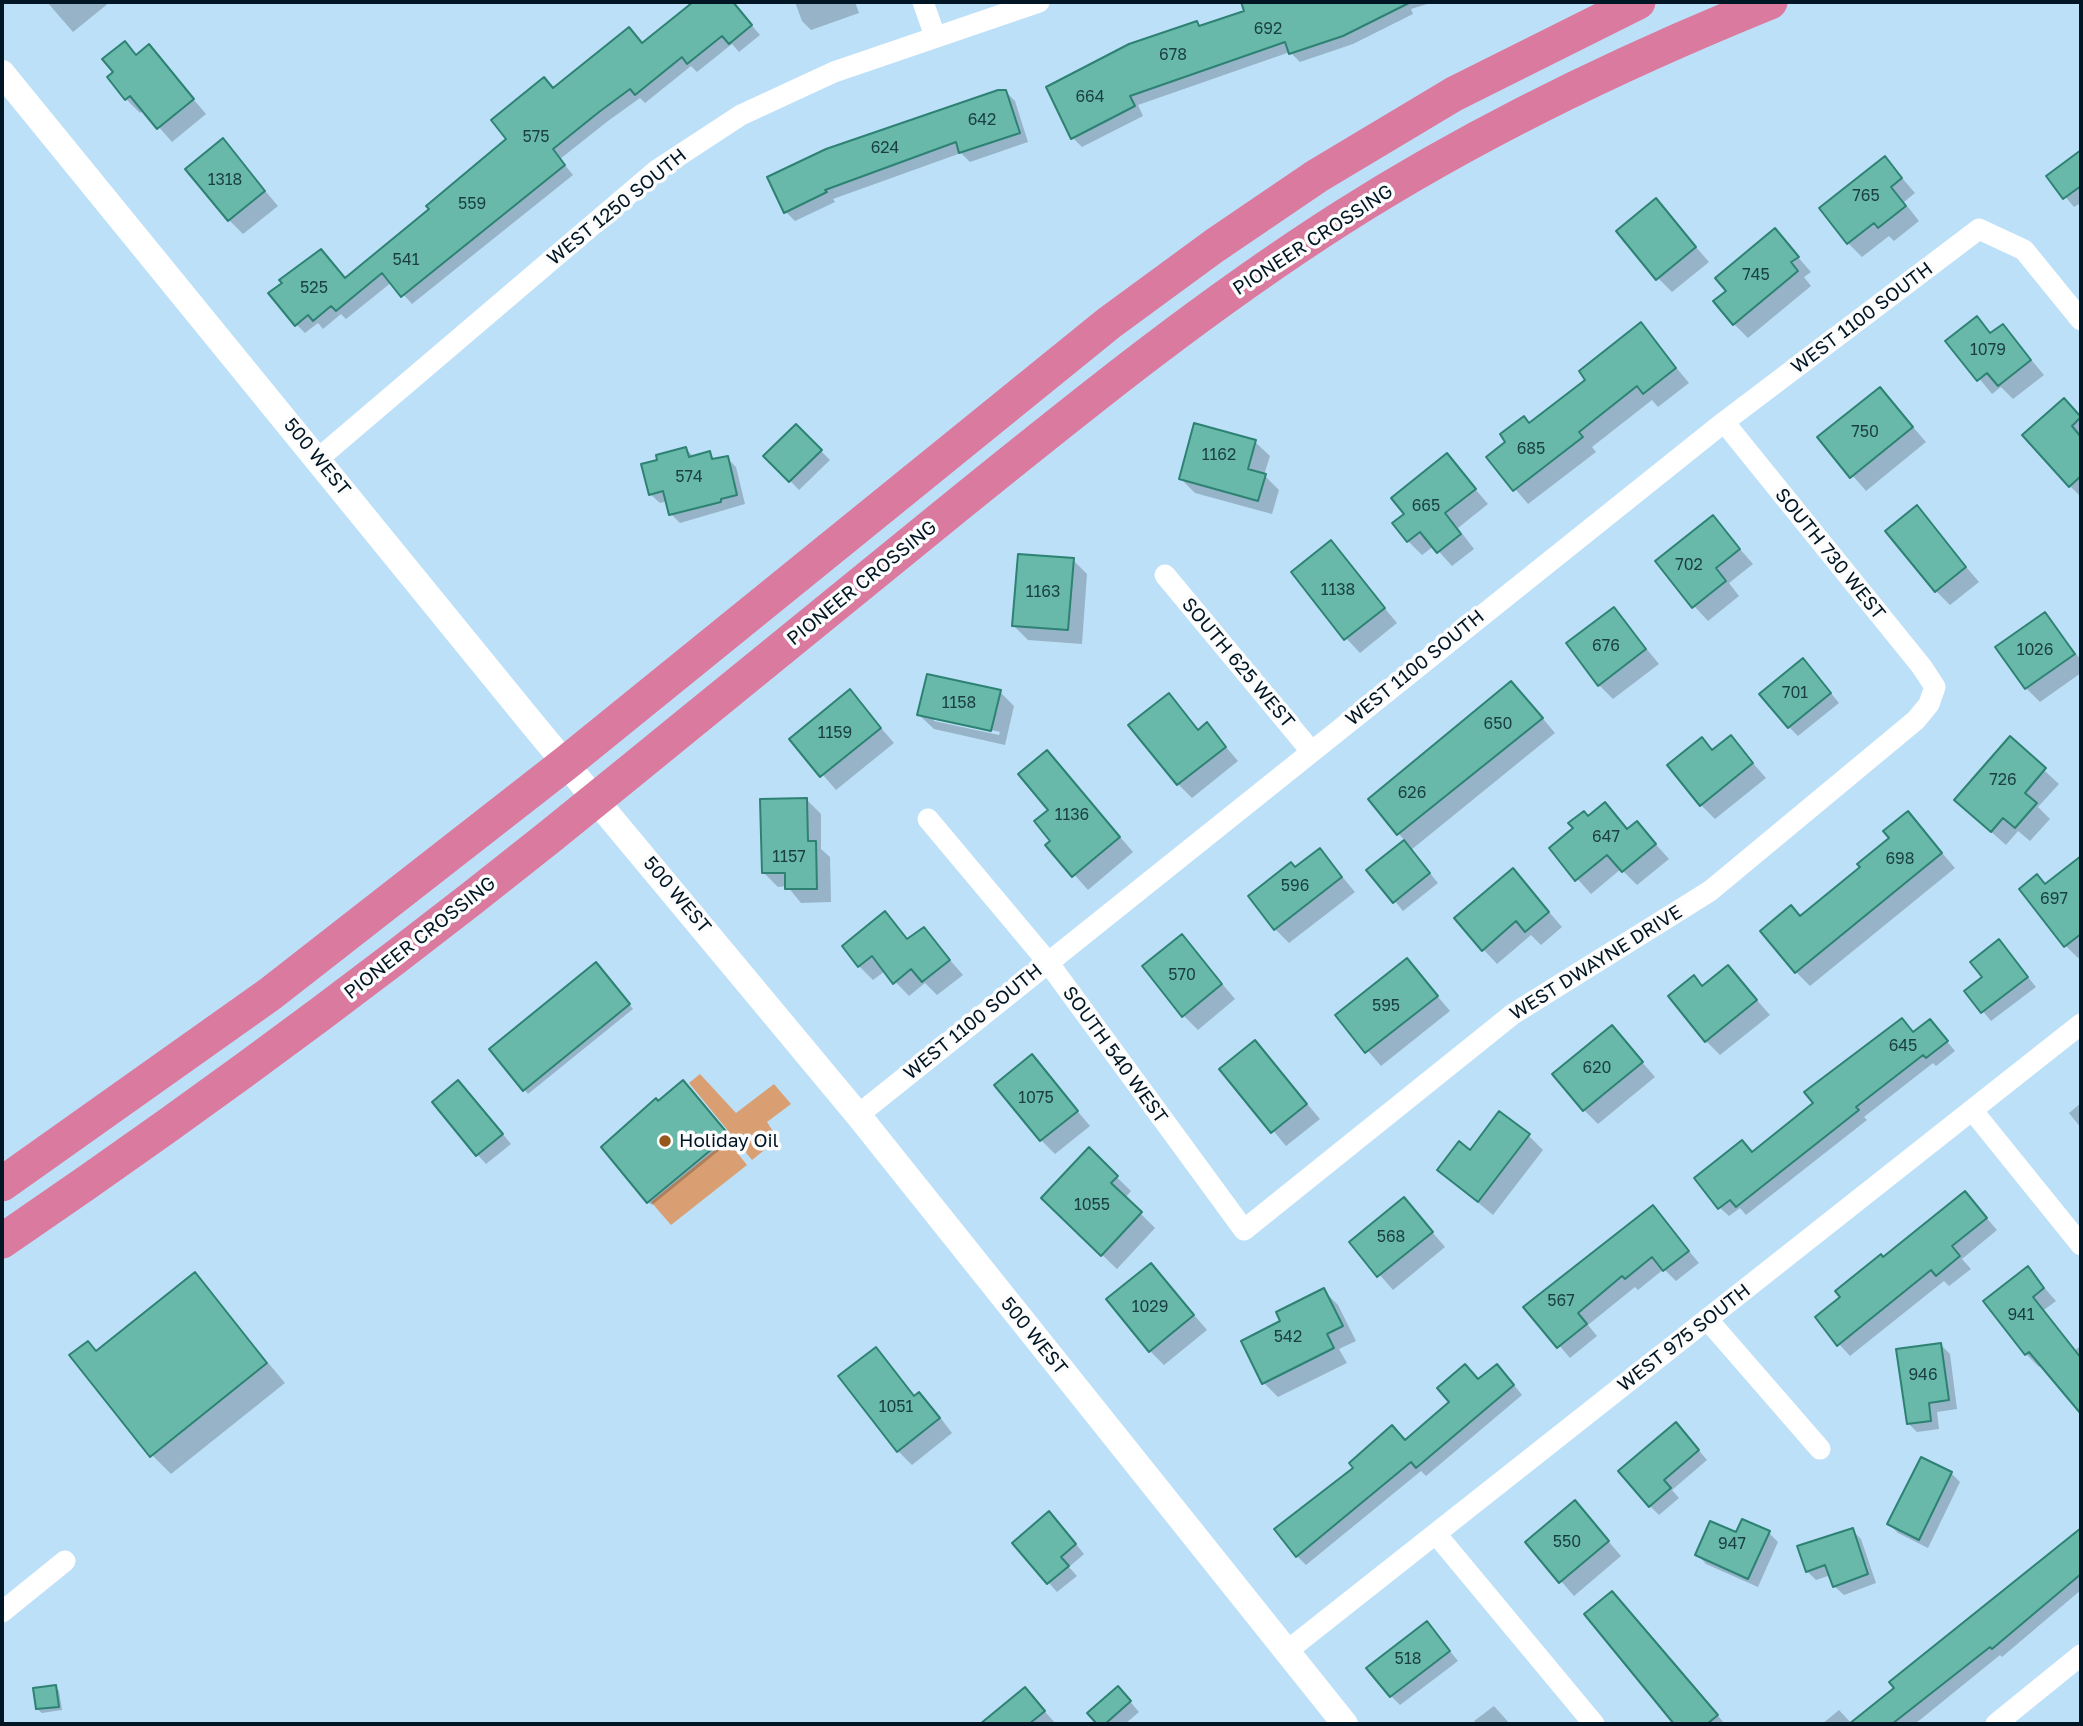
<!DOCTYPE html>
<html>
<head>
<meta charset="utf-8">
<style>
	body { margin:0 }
	#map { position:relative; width:2083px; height:1726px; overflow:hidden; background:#bde0f9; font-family:"Golos Text",sans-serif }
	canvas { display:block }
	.frame { position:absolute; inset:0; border:4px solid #001624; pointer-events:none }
</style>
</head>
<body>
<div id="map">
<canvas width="2083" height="1726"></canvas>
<div class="frame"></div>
</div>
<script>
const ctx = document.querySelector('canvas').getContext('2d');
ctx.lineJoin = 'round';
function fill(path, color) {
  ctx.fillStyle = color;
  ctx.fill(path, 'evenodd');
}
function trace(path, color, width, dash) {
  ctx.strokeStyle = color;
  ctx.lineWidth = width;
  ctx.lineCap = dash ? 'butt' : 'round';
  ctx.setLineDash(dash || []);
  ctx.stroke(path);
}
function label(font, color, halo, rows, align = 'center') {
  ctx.font = font + ' "Golos Text",sans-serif';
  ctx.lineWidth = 7;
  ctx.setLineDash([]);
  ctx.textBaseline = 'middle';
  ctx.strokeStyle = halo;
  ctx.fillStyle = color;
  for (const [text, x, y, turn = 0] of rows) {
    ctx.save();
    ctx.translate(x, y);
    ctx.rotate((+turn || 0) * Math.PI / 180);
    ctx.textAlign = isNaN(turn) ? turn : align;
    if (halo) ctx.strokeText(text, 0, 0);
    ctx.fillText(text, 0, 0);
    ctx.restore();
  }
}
fill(new Path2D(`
	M700 1074 736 1113 774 1084 791 1104 767 1122 778 1139 752 1160 689 1083Z
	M727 1140 747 1165 671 1225 651 1202Z`), '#d99f72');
fill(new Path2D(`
	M47 2H110L73 32Z
	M695 2H732L760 35 739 52 732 44 697 72 691 66 645 103 640 98 608 121 560 159 573 175 412 304 392 282 346 319 341 314 323 329 318 323 305 333 296 324 432 210 508 140 554 90 643 44Z
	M795 2H855L859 13 811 30 802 21Z
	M1251 2H1434L1411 9 1413 14 1353 44 1300 62 1290 52 1138 105 1143 116 1082 147 1073 138 1196 23 1201 28 1246 12 1244 4Z
	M125 43 138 56 149 47 206 114 172 142 144 110 140 113 126 99 109 78 115 73Z
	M1006 92 1015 101 1028 142 970 162 961 153 833 199 835 202 795 221 786 212 825 151 921 116Z
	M223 141 278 206 243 234 229 220Z
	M2081 152V203L2074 207 2049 177Z
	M1885 158 1915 193 1904 202 1919 221 1894 241 1889 236 1862 257 1848 243Z
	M1656 201 1709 262 1672 292 1658 278Z
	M1775 231 1811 272 1804 277 1811 286 1748 338 1734 324 1728 292Z
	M1977 318 1992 334 2003 326 2044 375 2013 399 2001 387 1992 394 1948 341Z
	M1641 325 1689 383 1658 407 1652 400 1592 447 1596 452 1528 504 1488 457 1588 380Z
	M1880 389 1926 442 1866 491 1820 438Z
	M2064 400 2081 418V497L2070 486Z
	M796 426 830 460 799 490 766 456Z
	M1255 442 1270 456 1264 475 1279 490 1272 514 1195 493 1181 479Z
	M686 449 694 457 709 453 716 460 727 458 736 467 745 504 680 523 671 514 668 501 660 503 650 494 659 461Z
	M1447 456 1488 504 1458 528 1474 549 1452 566 1434 546 1422 555 1408 541 1406 514Z
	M1916 508 1979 582 1950 605 1936 591Z
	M1712 517 1753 564 1729 583 1739 596 1708 621 1694 606Z
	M1331 543 1397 623 1360 653 1346 638Z
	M1073 560 1087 574 1082 644 1028 640 1014 626Z
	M1614 609 1659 664 1613 699 1599 685Z
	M2045 614 2081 660V673L2040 702 2026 688 1998 647Z
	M1812 670 1839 703 1798 736 1789 727Z
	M850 692 894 743 836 790 792 739Z
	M1000 692 1014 706 1005 745 934 729 919 715ZM934 717 1000 732 999 735 934 721Z
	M1168 695 1199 730 1207 725 1238 761 1192 798 1178 784Z
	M1525 697 1555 733 1411 850 1438 883 1403 911 1369 870 1405 841 1370 800Z
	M1731 738 1766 778 1715 819 1701 805 1702 739 1714 751Z
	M2010 739 2059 784 2038 807 2050 819 2030 841 2018 831 2006 845 1971 814Z
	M1047 752 1133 852 1088 890 1048 845 1053 841Z
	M806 799 821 814V849L830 857 831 902 801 903 787 886 778 887 764 873Z
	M1605 805 1628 830 1637 823 1669 859 1637 885 1621 869 1591 894 1551 849Z
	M1908 813 1955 868 1810 986 1796 972 1801 918 1862 867 1891 838Z
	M1320 850 1355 892 1289 943 1275 929 1296 869Z
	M2075 863 2081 870V955L2078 958 2066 946 2046 886Z
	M1513 870 1562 927 1541 945 1531 935 1497 964 1483 949Z
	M885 914 909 940 923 929 963 975 937 995 925 983 909 996 885 971 873 980 859 966Z
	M1182 936 1235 999 1198 1030 1184 1016Z
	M1999 941 2036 987 1991 1021 1966 991 1984 978Z
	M1407 960 1450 1011 1381 1066 1338 1016Z
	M1728 967 1770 1015 1720 1055 1706 1041 1693 977 1703 987Z
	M600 968 633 1009 528 1094 491 1049Z
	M1930 1021 1955 1051 1936 1066 1933 1063 1864 1117 1867 1120 1746 1215 1740 1208 1729 1216 1719 1207 1753 1153Z
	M1612 1027 1655 1077 1598 1124 1584 1110Z
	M1255 1042 1320 1119 1286 1146 1222 1069Z
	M1032 1057 1090 1126 1055 1154 1041 1140Z
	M683 1082 732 1140 652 1205 648 1202 640 1113Z
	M467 1091 511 1144 486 1164 477 1154Z
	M2081 1103V1128L2069 1113Z
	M1529 1136 1543 1150 1493 1215 1439 1170 1470 1152Z
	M1089 1150 1131 1191 1125 1198 1155 1228 1117 1269 1057 1212Z
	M1965 1193 1997 1230 1962 1259 1971 1269 1949 1286 1944 1281 1850 1356 1839 1344 1884 1259Z
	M1404 1199 1445 1247 1393 1290 1351 1242Z
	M1653 1208 1699 1263 1676 1281 1664 1269 1638 1290 1635 1287 1588 1325 1597 1336 1570 1358 1526 1307Z
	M1151 1265 1207 1330 1164 1365 1150 1351Z
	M2028 1269 2056 1301 2044 1310 2075 1350 2079 1347 2081 1350V1411L2042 1364 2039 1367 2026 1354 1985 1301Z
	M195 1275 285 1383 171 1474 152 1455Z
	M1323 1290 1338 1305 1356 1341 1339 1349 1347 1363 1278 1397 1264 1383Z
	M1941 1345 1950 1354 1957 1409 1937 1412 1939 1429 1917 1432 1908 1423Z
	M876 1349 916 1397 919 1394 933 1408 952 1433 912 1465 898 1451Z
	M1506 1375 1522 1395 1426 1476 1421 1471 1306 1565 1297 1556 1406 1442 1451 1402 1479 1381Z
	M1685 1434 1707 1460 1672 1490 1679 1498 1659 1515 1650 1506Z
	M1951 1473 1960 1482 1928 1548 1898 1533 1889 1524Z
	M1575 1502 1621 1556 1574 1596 1527 1542Z
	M1058 1522 1084 1554 1069 1567 1077 1576 1057 1592 1014 1543Z
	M1852 1530 1861 1539 1876 1583 1844 1595 1834 1586 1831 1575 1816 1580 1807 1571Z
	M2081 1531V1590L2002 1657 2000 1655 1915 1724H1852L1896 1689 1891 1682Z
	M1769 1533 1778 1542 1758 1587 1706 1564 1697 1554 1737 1535Z
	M1621 1602 1725 1724H1676L1587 1614Z
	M1427 1623 1458 1661 1400 1705 1391 1696Z
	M55 1687 59 1691 62 1710 42 1713 37 1709Z
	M1025 1689 1056 1724H983Z
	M1127 1698 1139 1712 1125 1724H1099L1090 1713Z
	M1494 1706 1510 1724H1477L1474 1721Z
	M1839 1710 1852 1724H1822Z`), '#0003');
const building = new Path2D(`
	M693 2H733L752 25 729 44 722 36 687 64 682 57 635 95 630 89 599 112 553 149 565 165 401 297 382 273 336 311 331 306 313 321 308 315 295 326 268 293 282 283 279 280 321 249 345 278 429 209 426 206 506 139 491 120 544 77 553 88 629 27 642 43Z
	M1241 2H1411L1343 36 1289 54 1285 42 1130 96 1135 106 1071 139 1046 87 1129 44 1197 21 1199 26 1244 11Z
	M125 41 136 55 149 44 194 99 157 129 130 96 125 100 107 77 113 72 102 59Z
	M998 90H1006L1020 133 959 153 956 142 825 190 827 192 784 213 767 177 826 149Z
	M223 138 265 191 228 221 185 169Z
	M2081 150V186L2063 199 2046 176Z
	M1885 156 1902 178 1891 187 1906 206 1878 228 1874 223 1847 244 1819 208Z
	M1656 198 1696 247 1656 280 1616 231Z
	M1775 228 1799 257 1791 262 1798 271 1733 325 1713 301 1726 291 1715 278Z
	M1977 316 1990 333 2003 324 2031 360 1998 386 1987 373 1977 381 1945 341Z
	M1641 322 1676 368 1643 394 1637 386 1579 432 1583 437 1513 491 1486 457 1505 442 1500 434 1524 416 1529 423 1585 380 1579 371Z
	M1880 387 1913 427 1850 478 1817 437Z
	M2064 398 2081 417 2072 426 2081 437V476L2069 487 2022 435Z
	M1194 423 1256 440 1248 469 1266 474 1258 501 1179 479Z
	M796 424 822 450 789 482 763 456Z
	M686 447 689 457 710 451 712 459 728 456 737 495 721 499V502L669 515 663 491 649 495 641 464 657 460 656 455Z
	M1447 453 1476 489 1445 513 1461 534 1437 553 1420 532 1407 542 1392 523 1404 514 1391 498Z
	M1917 505 1966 567 1935 592 1885 531Z
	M1713 515 1740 549 1716 568 1726 581 1692 608 1655 561Z
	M1331 540 1385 608 1344 640 1291 572Z
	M1018 554 1074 558 1068 630 1012 626Z
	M1614 607 1646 649 1598 686 1566 643Z
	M2045 612 2075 654 2025 689 1995 647Z
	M1803 658 1831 693 1788 728 1759 694Z
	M927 674 1001 690 991 731 917 715Z
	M1511 681 1543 718 1397 835 1368 799Z
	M850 689 881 728 820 777 789 739Z
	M1169 693 1198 730 1207 722 1226 747 1177 785 1128 725Z
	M1731 735 1753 763 1700 806 1667 765 1702 737 1712 750Z
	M2010 736 2046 768 2025 793 2037 803 2015 828 2003 818 1991 832 1954 800Z
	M1047 750 1120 837 1072 877 1045 845 1050 841 1034 821 1048 810 1018 774Z
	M807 798 808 841H816L817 889H785V873H762L760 799Z
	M1605 802 1627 829 1637 821 1656 844 1622 872 1607 855 1575 881 1549 848 1573 828 1568 823 1584 811 1588 816Z
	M1908 811 1942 853 1795 973 1760 931 1791 905 1800 916 1860 867 1857 864 1889 838 1883 831Z
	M1404 840 1430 873 1393 903 1366 870Z
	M1320 848 1342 877 1274 930 1248 896 1291 862 1295 867Z
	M2081 856V934L2064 947 2019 889 2037 874 2045 884Z
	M1513 868 1549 912 1525 932 1516 921 1482 951 1454 918Z
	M885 911 907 939 924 927 950 960 922 982 911 969 893 984 872 956 858 967 842 946Z
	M1182 934 1222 984 1182 1017 1142 966Z
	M1999 939 2028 977 1981 1013 1964 991 1982 977 1970 962Z
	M1407 958 1438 996 1365 1053 1335 1015Z
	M596 962 630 1004 523 1091 489 1049Z
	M1728 965 1757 1000 1705 1042 1668 996 1694 975 1702 986Z
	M1902 1018 1913 1032 1930 1019 1948 1041 1926 1058 1923 1055 1856 1107 1859 1110 1736 1207 1730 1200 1718 1209 1694 1178 1742 1140 1752 1152 1813 1103 1804 1092Z
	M1612 1025 1643 1062 1583 1111 1552 1074Z
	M1255 1040 1307 1104 1271 1133 1219 1069Z
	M1032 1054 1078 1111 1040 1141 994 1085Z
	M458 1080 503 1134 476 1156 432 1102Z
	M683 1080 729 1135 647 1203 601 1147 656 1098 658 1101Z
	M1499 1111 1530 1134 1478 1202 1437 1170 1459 1141 1470 1150Z
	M1089 1147 1118 1176 1111 1183 1142 1212 1101 1256 1041 1198Z
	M1965 1191 1987 1218 1952 1246 1960 1256 1936 1276 1931 1270 1837 1346 1815 1317 1840 1297 1835 1291 1881 1254 1883 1257Z
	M1404 1197 1433 1232 1377 1277 1349 1242Z
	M1653 1205 1689 1251 1663 1271 1652 1257 1625 1279 1622 1276 1578 1313 1587 1324 1557 1348 1523 1307Z
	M1151 1263 1194 1315 1149 1352 1106 1299Z
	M2028 1266 2044 1288 2033 1297 2081 1358V1414L2029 1352 2025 1355 1983 1301Z
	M195 1272 267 1363 150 1457 69 1355 88 1341 96 1351Z
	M1324 1288 1343 1326 1327 1334 1334 1348 1262 1384 1241 1341 1280 1321 1276 1312Z
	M1941 1343 1949 1400 1929 1403 1931 1421 1907 1424 1896 1349Z
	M876 1347 914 1396 919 1392 940 1418 897 1452 838 1376Z
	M1465 1364 1478 1379 1497 1364 1514 1385 1416 1468 1411 1462 1296 1557 1274 1529 1353 1468 1349 1463 1392 1425 1405 1440 1449 1402 1437 1388Z
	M1676 1422 1699 1450 1664 1480 1671 1488 1649 1507 1618 1471Z
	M1921 1457 1952 1472 1919 1540 1887 1524Z
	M1575 1500 1609 1541 1559 1583 1525 1542Z
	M1049 1511 1076 1544 1061 1557 1069 1566 1047 1584 1012 1543Z
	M1742 1519 1770 1531 1748 1579 1695 1555 1710 1521 1736 1532Z
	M1853 1528 1868 1574 1833 1587 1825 1565 1806 1572 1797 1546Z
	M2081 1528V1574L1992 1649 1990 1647 1892 1724H1849L1894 1688 1889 1682Z
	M1612 1591 1718 1715 1707 1724H1674L1584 1614Z
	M1427 1621 1450 1651 1390 1697 1366 1668Z
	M56 1685 59 1707 36 1709 33 1688Z
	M1118 1686 1131 1701 1105 1724H1097L1087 1713Z
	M1025 1687 1045 1711 1029 1724H980Z`);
fill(building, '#68b9a9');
trace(building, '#2d8273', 2);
trace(new Path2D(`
	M923 2 935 36
	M319 458 657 170 741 115 834 72 1039 2
	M1165 575 1311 751
	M928 819 1047 961 1244 1230 1513 1014 1710 891 1916 720 1929 704 1935 687 1922 667 1724 422
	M1972 1110 2081 1245
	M858 1115 1724 422 1979 229 2024 250 2081 320
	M1707 1319 1820 1449
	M1436 1534 1594 1724
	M2 1612 65 1561
	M1287 1651 2081 1024
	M1996 1724 2081 1655`), '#fff', 21);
trace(new Path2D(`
	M2 73 535 727 858 1115 1345 1724`), '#fff', 26);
trace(new Path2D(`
	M2 1184 270 994 566 763 1109 323 1214 246 1317 176 1454 94 1638 2
	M2 1241C215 1096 422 942 621 779 734 687 847 596 959 504 1084 403 1208 303 1343 217 1478 131 1622 62 1770 2`), '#db7a9f', 35);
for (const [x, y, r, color] of [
	[665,1141,7,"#95571c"]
]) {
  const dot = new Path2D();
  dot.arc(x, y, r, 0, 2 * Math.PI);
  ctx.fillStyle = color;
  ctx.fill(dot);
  trace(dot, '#fcfcfc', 2.5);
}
label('16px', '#1a3f45', null, [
	["692",1268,29],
	["678",1173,55],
	["664",1090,97],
	["642",982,120],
	["575",536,137],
	["624",885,148],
	["1318",225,180],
	["765",1866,196],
	["559",472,204],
	["541",406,260],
	["745",1756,275],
	["525",314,288],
	["1079",1988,350],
	["750",1865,432],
	["685",1531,449],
	["1162",1219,455],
	["574",689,477],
	["665",1426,506],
	["702",1689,565],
	["1138",1338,590],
	["1163",1043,592],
	["676",1606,646],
	["1026",2035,650],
	["701",1795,693],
	["1158",959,703],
	["650",1498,724],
	["1159",835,733],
	["726",2003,780],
	["626",1412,793],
	["1136",1072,815],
	["647",1606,837],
	["1157",789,857],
	["698",1900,859],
	["596",1295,886],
	["697",2054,899],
	["570",1182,975],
	["595",1386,1006],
	["645",1903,1046],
	["620",1597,1068],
	["1075",1036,1098],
	["1055",1092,1205],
	["568",1391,1237],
	["567",1561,1301],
	["1029",1150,1307],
	["941",2021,1315],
	["542",1288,1337],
	["946",1923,1375],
	["1051",896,1407],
	["550",1567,1542],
	["947",1732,1544],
	["518",1408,1659]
]);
label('19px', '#001624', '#fcfcfc', [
	["WEST 1250 SOUTH",617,207,-39],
	["PIONEER CROSSING",1313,240,-33],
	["WEST 1100 SOUTH",1862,318,-37],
	["500 WEST",317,457,51],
	["SOUTH 730 WEST",1830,554,51],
	["PIONEER CROSSING",862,583,-39],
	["SOUTH 625 WEST",1238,663,50],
	["WEST 1100 SOUTH",1415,668,-39],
	["500 WEST",677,895,50],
	["PIONEER CROSSING",420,938,-38],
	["WEST DWAYNE DRIVE",1596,963,-32],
	["WEST 1100 SOUTH",973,1022,-39],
	["SOUTH 540 WEST",1115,1055,54],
	["500 WEST",1034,1336,51],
	["WEST 975 SOUTH",1684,1338,-38]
]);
label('19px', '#001624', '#fcfcfc', [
	["Holiday Oil",679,1141]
], 'left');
</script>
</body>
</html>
